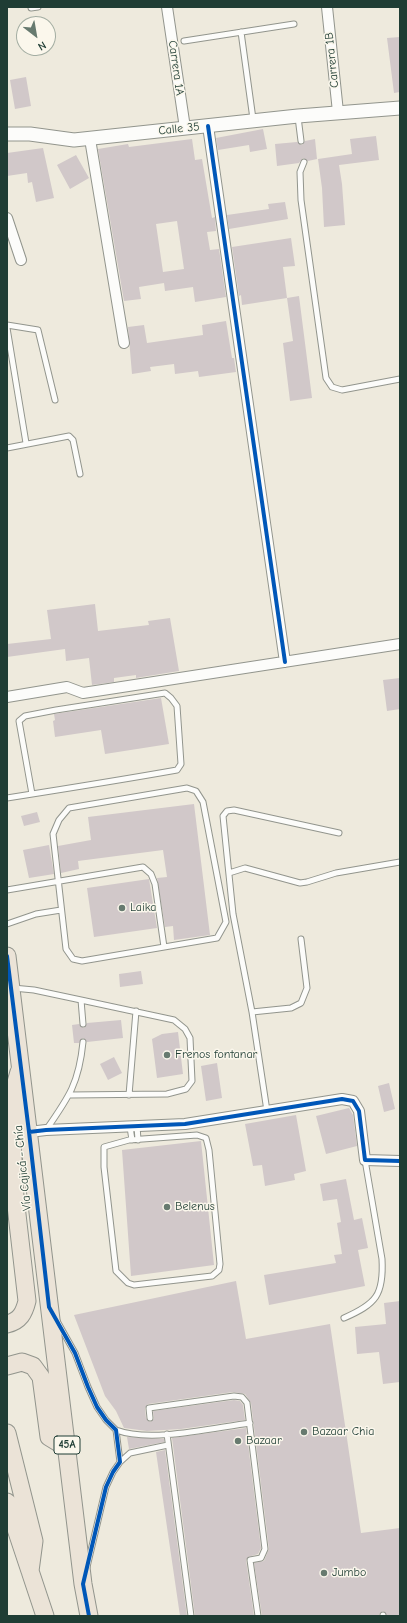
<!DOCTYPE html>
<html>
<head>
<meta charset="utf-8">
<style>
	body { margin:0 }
	#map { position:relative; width:407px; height:1623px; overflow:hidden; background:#eeeadd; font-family:"Comic Neue",sans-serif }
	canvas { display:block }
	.frame { position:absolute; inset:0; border:8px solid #1f3d34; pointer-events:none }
	.north { position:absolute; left:16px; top:16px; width:40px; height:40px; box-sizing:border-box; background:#fbf7ec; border:1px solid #a3ada2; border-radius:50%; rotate:149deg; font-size:11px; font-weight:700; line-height:16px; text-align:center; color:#1f3d34 }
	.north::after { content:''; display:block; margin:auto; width:14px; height:18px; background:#677a6f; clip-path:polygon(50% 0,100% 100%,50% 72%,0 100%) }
</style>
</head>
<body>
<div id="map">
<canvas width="407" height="1623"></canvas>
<div class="frame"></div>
<div class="north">N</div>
</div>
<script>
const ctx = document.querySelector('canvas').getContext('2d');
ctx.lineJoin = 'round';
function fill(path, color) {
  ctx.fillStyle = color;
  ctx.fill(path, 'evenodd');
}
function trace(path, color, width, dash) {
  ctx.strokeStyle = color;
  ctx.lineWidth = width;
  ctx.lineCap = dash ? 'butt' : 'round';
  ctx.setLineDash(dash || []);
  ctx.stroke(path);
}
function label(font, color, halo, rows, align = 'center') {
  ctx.font = font + ' "Comic Neue",sans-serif';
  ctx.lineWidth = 3;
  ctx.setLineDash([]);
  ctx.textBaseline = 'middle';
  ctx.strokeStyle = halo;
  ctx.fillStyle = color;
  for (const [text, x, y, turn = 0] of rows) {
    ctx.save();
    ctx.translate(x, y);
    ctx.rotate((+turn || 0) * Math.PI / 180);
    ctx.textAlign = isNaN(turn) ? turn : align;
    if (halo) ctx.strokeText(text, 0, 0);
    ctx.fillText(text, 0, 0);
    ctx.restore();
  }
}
fill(new Path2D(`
	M400 37V92L394 93 387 38Z
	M26 77 31 106 15 109 10 80Z
	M263 129 267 149 250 152 249 145 218 150 216 138Z
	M376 136 379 160 339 165 342 184 345 225 324 227 322 188 318 159 352 154 350 139Z
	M192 139 195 160 202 159 212 218 215 217 216 231 207 232 210 250 219 249 226 297 195 302 193 287 165 291 164 283 139 287 141 299 124 301 98 149 128 144 129 147ZM177 221 184 269 163 272 156 224Z
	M315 139 317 159 308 161 303 158 299 163 277 166 275 144 297 142 302 145 305 141Z
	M43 148 54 198 36 202 32 182 28 183 27 173 7 176V153Z
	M76 155 89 178 70 189 57 165Z
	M285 202 288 219 229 229 227 215 269 209 268 204Z
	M291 238 295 266 283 267 287 298 299 296 312 398 290 401 283 343 293 341 287 298 242 305 241 295 239 296 232 247Z
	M226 321 232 358H234L236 372 199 377 198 371 175 374 174 364 150 367 151 371 132 374 128 327 144 325 147 343 203 335 202 325Z
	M95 604 98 631 149 625 148 621 170 618 179 671 136 678V675L114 678V682L92 685 89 658 66 661 65 649 7 657V644L51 639 47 610Z
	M400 678V709L387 711 383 680Z
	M161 698 169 744 105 754 101 730 55 737 53 721 55 720 54 714Z
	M194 804 210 935 174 940 173 926 165 927 157 878 167 877 163 850 78 861 79 869 61 873 58 846 91 840 88 817Z
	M37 812 40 822 24 826 21 816Z
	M49 845 54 874 29 878 23 850Z
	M149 879 157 928 94 937 87 888Z
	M141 971 143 984 120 987 119 974Z
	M121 1020 123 1038 87 1042 83 1038 79 1043H74L72 1025 79 1024 84 1028 87 1023Z
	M178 1032 183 1074 157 1078 152 1039 162 1034Z
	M114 1057 122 1073 108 1080 100 1064Z
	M217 1063 222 1098 206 1101 201 1066Z
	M389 1083 395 1109 384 1112 378 1086Z
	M349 1108 353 1115 357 1146 326 1154 316 1116Z
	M296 1115 306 1171 294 1174 295 1180 265 1186 262 1165 253 1166 245 1124Z
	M201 1141 214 1265 131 1276 122 1150Z
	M346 1179 354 1220 362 1218 368 1248 358 1250 365 1286 269 1305 264 1275 336 1263 334 1255 342 1254 337 1223 341 1222 337 1199 323 1201 320 1184Z
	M236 1281 246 1339 330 1324 361 1533 400 1528V1616H387L383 1611 380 1613 379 1616H262L254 1563 264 1561 269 1549 251 1403 245 1394 233 1392 148 1404 145 1408 146 1418 150 1422 154 1419 153 1411 234 1400 240 1401 243 1405 245 1420 181 1429 147 1431 124 1428 116 1411 105 1396 74 1315Z
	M400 1301V1382L383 1384 379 1352 357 1354 355 1327 386 1324 384 1303Z
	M246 1428 261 1548 258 1554 248 1557 246 1560 254 1616H195L172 1438Z
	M127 1437 164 1439V1442L129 1449Z
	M165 1450 187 1616H180L156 1452Z`), '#d1c8c9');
const service = new Path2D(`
	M31 8 38 7
	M241 32 253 119
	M184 41 294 24
	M298 117 301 141
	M304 162 300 172 301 200 326 378 332 387 342 390 400 379
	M7 325 38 330 55 400
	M7 328 26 443
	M7 448 69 436 73 440 80 474
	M187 788 196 791 203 802 226 922 217 938 82 961 73 959 66 949 53 834 59 820 69 808Z
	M7 798C64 789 121 780 177 770L181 764 177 706 171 698 165 693 56 710 25 716 19 721 32 794
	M229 873 245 868 300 883 307 882 336 873 400 862
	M7 890 143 867 151 874 155 884 164 947
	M7 924 36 914 61 910
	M13 988 34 990 81 1000 83 1024
	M252 1012 291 1008 301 1003 307 988 301 939
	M70 1095 167 1094 186 1089 192 1081 190 1038 185 1029 174 1020 81 1000
	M129 1095 136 1011
	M267 1111 252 1012 233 914 223 816 227 811 234 810 339 833
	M137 1126 138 1140
	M130 1127 132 1140
	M46 1130C69 1097 79 1083 83 1042
	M197 1135 206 1138 209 1150 220 1264 219 1270 212 1276 134 1285 128 1283 116 1271 104 1167V1147L129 1140Z
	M344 1318C376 1304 384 1295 382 1259L365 1160
	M57 1321 75 1353 88 1387 97 1407 106 1420 116 1430 120 1462 113 1472 106 1487 87 1567
	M150 1418 149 1408 234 1396 242 1397 247 1403 265 1549 261 1558 250 1560 258 1616
	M116 1430C151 1443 212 1428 250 1423
	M167 1434 191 1616
	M120 1462 130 1453 168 1445
	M383 1615V1616`);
const minor = new Path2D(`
	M167 7 185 128
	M327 7 338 112
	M208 126 285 662
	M90 139 124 343
	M7 218 21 260
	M7 697 67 687 83 693 400 644
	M29 1132 46 1130 185 1124 342 1099 353 1101 359 1111 365 1160 400 1161`);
const tertiary = new Path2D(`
	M7 134H30L74 140 298 116 400 108`);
const trunk = new Path2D(`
	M7 956 83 1584 89 1616
	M7 1324C20 1321 24 1313 27 1301L15 1197 10 1103 19 1072
	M7 1366 22 1362 33 1366 41 1377 49 1437 67 1448
	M7 1433 34 1541 30 1571
	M7 1502 45 1616`);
trace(service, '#92958d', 7);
trace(minor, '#92958d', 12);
trace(tertiary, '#92958d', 15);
trace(trunk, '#92958d', 19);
trace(service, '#fcfcfa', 5);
trace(minor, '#fcfcfa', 10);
trace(tertiary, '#fcfcfa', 13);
trace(trunk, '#ebe3d7', 17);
trace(new Path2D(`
	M208 126 285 662
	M7 956 29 1132 49 1307 75 1353 88 1387 97 1407 106 1420 116 1430 120 1462 113 1472 106 1487 83 1584 89 1616
	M29 1132 46 1130 185 1124 342 1099 353 1101 359 1111 365 1160 400 1161`), '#0057b8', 4);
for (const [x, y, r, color] of [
	[122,908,4,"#677a6f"],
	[167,1055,4,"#677a6f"],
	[167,1207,4,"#677a6f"],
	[304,1432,4,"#677a6f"],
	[238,1441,4,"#677a6f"],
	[324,1573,4,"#677a6f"]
]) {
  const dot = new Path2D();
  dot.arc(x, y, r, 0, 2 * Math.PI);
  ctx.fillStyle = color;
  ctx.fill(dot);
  trace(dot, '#fbf7ec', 1.5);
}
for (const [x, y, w] of [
	[67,1445,26]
]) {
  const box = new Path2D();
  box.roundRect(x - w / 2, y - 9, w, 18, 3);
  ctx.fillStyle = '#fbf7ec';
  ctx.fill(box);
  trace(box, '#1f3d34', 1);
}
label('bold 11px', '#1f3d34', null, [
	["45A",67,1445]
]);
label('12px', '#1f3d34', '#fbf7ec', [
	["Carrera 1B",332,60,-96],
	["Carrera 1A",176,68,82],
	["Calle 35",179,129,-6],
	["Vía Cajicá - Chía",23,1168,-96]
]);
label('12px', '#1f3d34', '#fbf7ec', [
	["Laika",130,908],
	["Frenos fontanar",175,1055],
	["Belenus",175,1207],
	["Bazaar Chia",312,1432],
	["Bazaar",246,1441],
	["Jumbo",332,1573]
], 'left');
</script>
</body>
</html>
